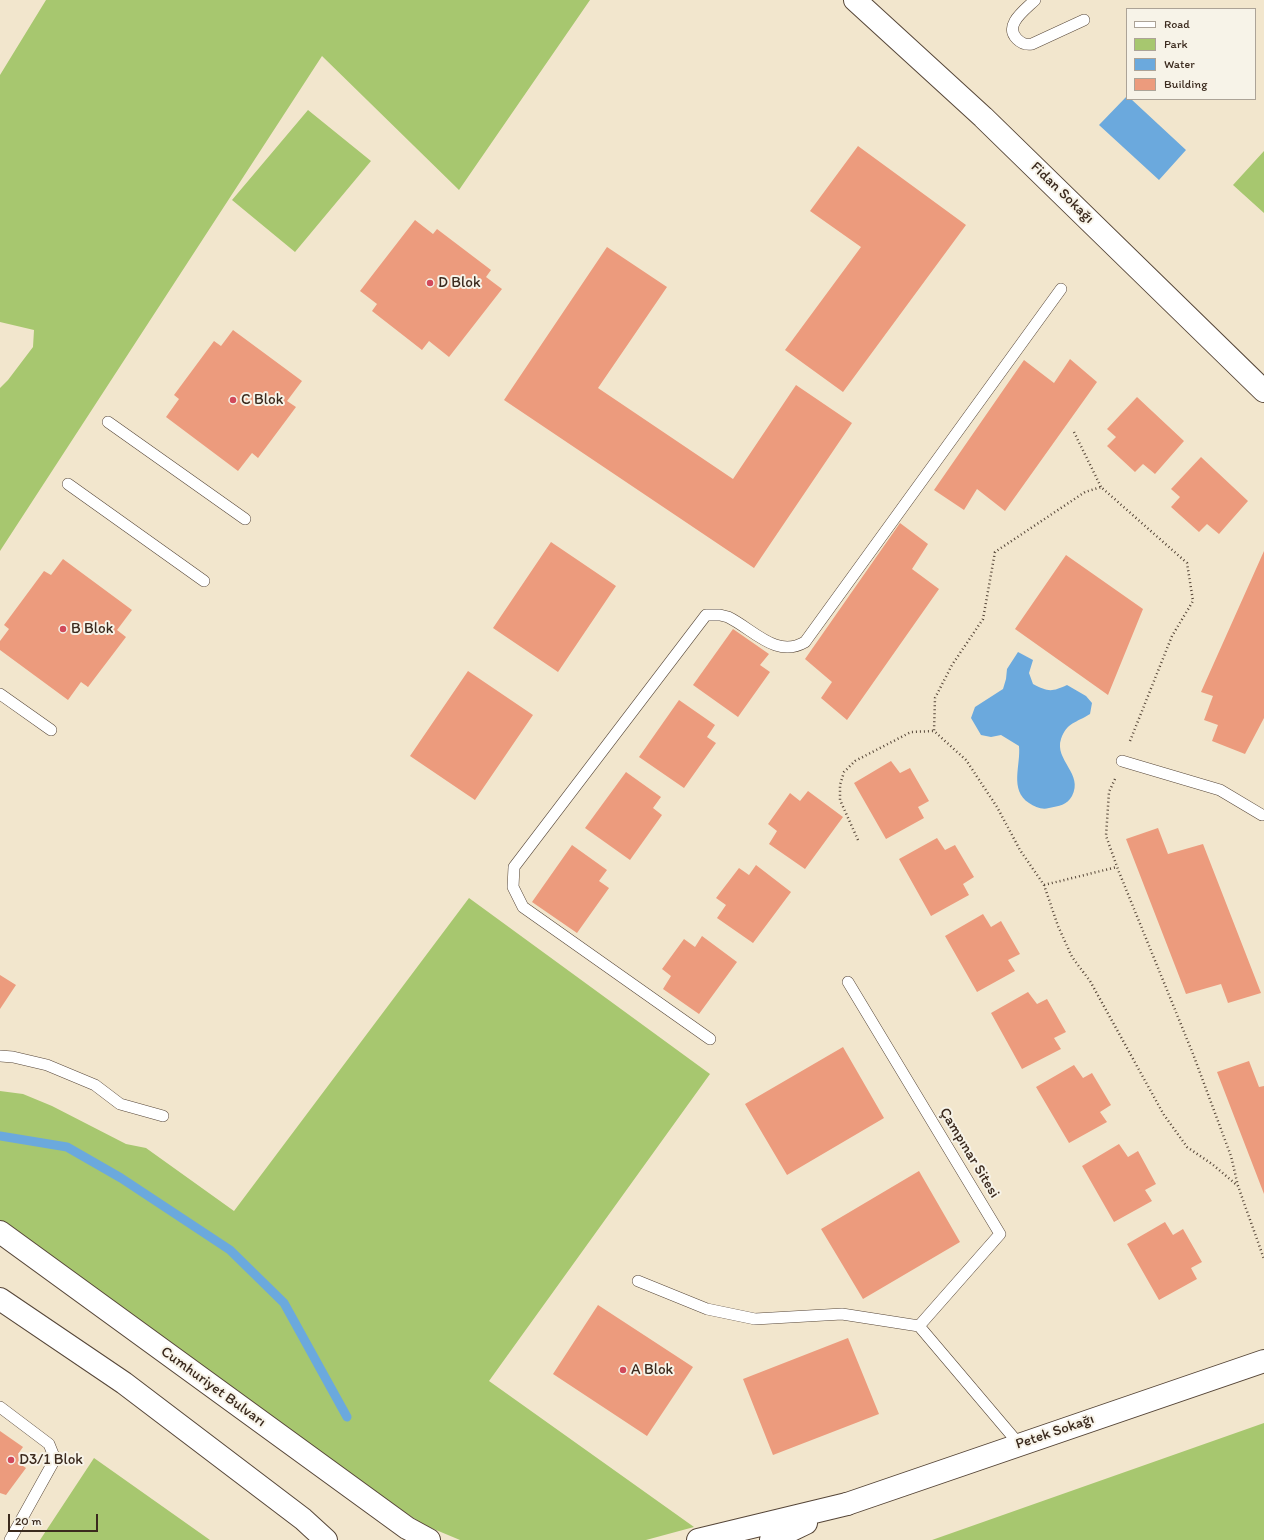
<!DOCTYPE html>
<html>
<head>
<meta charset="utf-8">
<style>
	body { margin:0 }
	#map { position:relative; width:1264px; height:1540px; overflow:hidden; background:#f2e6cd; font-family:Itim,sans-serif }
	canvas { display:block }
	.legend { position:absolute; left:1126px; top:8px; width:130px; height:92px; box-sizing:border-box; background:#f7f3e8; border:1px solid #aca397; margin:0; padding:5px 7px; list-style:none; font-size:12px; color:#3b2a1e }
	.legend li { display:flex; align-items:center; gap:8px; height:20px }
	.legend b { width:20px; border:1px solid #aca397 }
	.scale { position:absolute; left:8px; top:1514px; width:90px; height:18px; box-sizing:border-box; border:2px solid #3b2a1e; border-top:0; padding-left:5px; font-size:12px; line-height:14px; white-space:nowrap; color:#3b2a1e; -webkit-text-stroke:3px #f7f3e8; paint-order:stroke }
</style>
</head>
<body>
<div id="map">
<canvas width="1264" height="1540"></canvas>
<ul class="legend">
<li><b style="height:5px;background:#fff"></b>Road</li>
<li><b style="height:11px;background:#a7c76f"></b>Park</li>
<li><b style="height:11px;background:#6ba9dd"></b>Water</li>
<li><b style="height:11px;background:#ec9b7d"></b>Building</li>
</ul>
<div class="scale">20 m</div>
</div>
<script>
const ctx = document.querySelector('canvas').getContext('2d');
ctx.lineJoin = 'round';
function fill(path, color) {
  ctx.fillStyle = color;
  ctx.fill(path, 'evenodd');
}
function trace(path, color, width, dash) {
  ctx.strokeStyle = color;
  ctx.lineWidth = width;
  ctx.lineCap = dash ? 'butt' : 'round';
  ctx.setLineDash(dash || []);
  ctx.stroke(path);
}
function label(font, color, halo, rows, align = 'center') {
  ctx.font = font + ' Itim,sans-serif';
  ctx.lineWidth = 4;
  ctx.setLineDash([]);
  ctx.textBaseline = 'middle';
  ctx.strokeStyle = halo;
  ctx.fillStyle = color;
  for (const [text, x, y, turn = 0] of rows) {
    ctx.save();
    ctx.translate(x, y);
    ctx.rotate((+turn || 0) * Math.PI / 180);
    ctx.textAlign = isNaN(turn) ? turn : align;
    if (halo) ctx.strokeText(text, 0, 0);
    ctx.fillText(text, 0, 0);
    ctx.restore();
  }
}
fill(new Path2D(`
	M46 0H590L459 190 322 56 0 551V388L8 380 33 347 34 330 0 322V75Z
	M308 110 371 161 295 252 232 200Z
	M1264 151V213L1233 185Z
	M469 898 710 1074 489 1381 694 1527 646 1540H460L424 1525 385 1499 0 1222V1091L23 1094 52 1106 126 1144 146 1148 234 1211Z
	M1264 1423V1540H932Z
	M94 1458 210 1540H40Z`), '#a7c76f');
fill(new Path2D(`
	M1127 96V99H1131L1186 150 1159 180 1099 125Z
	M1018 652 1033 660 1029 673 1033 684C1048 692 1052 692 1067 685L1086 696 1092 703 1090 714C1076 723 1067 722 1061 739 1054 760 1084 774 1072 796 1067 805 1059 806 1049 808 1042 810 1035 807 1029 803 1009 790 1021 765 1019 746L1001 735 991 737 981 735 971 718 975 707 1003 689 1006 679 1007 669Z`), '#6ba9dd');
trace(new Path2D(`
	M0 1136 67 1147 121 1178 230 1250 284 1303 347 1417`), '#6ba9dd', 9);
fill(new Path2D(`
	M858 146 966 225 843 392 785 350 861 247 810 211Z
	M415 220 433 234 437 229 491 270 486 277 502 289 449 357 429 341 422 350 372 311 377 304 360 291Z
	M607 247 667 287 598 388 733 479 796 385 852 423 754 568 504 400Z
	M233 330 302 381 287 401 296 407 258 458 252 453 238 471 166 417 179 399 174 395 214 341 221 346Z
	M1070 359 1097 382 1005 511 977 489 964 510 934 490 1024 360 1054 383Z
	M1137 397 1184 441 1155 474 1143 464 1135 472 1107 446 1116 437 1107 429Z
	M1201 457 1248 501 1219 534 1207 524 1199 532 1171 507 1180 497 1171 489Z
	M900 523 928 544 912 569 939 589 847 720 821 698 832 682 805 659Z
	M551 542 616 586 558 672 493 628Z
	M1264 551V718L1245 754 1212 741 1218 725 1204 720 1213 696 1201 692Z
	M1066 555 1143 609 1108 695 1015 629Z
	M63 559 132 610 117 630 126 637 88 687 81 682 68 700 0 650V641L9 629 4 625 44 571 51 575Z
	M733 629 769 654 760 665 770 672 738 717 693 685Z
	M468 671 533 715 475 800 410 756Z
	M679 700 715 725 707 737 716 743 684 788 639 757Z
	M891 761 900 773 910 768 929 801 918 807 924 818 886 839 854 783Z
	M626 772 661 797 653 808 662 815 630 860 585 828Z
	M808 791 843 817 805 869 769 844 777 831 768 824 790 793 800 801Z
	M1158 828 1168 854 1203 844 1261 993 1228 1003 1221 984 1186 994 1126 839Z
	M937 838 945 850 955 845 974 877 963 884 969 895 931 916 899 859Z
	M572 845 607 870 599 881 609 888 577 933 532 902Z
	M756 865 791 892 753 943 717 918 726 905 716 898 739 868 749 875Z
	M983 914 991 927 1001 921 1020 954 1008 960 1015 971 977 992 945 936Z
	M702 936 737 962 699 1014 663 989 671 976 662 969 684 939 695 947Z
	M0 975 16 985 0 1009Z
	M1028 992 1037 1004 1047 999 1066 1032 1054 1038 1061 1049 1022 1069 991 1013Z
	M843 1047 884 1118 787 1175 745 1104Z
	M1249 1061 1259 1087 1264 1086V1194L1217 1072Z
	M1074 1065 1083 1078 1092 1073 1111 1105 1100 1112 1107 1122 1069 1143 1036 1087Z
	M1119 1144 1128 1157 1138 1151 1156 1184 1145 1190 1152 1201 1114 1222 1082 1166Z
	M919 1171 960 1242 863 1299 821 1229Z
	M1165 1222 1173 1235 1183 1229 1202 1262 1191 1268 1197 1279 1159 1300 1127 1244Z
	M598 1305 693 1367 647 1436 553 1374Z
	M848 1338 879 1414 773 1455 743 1379Z
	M0 1431 23 1447 18 1454 25 1457 20 1464 26 1468 6 1495 0 1493Z`), '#ec9b7d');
const service = new Path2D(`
	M1035 0C1025 10 1003 25 1017 39 1022 44 1026 45 1032 44L1084 20
	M108 422 245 519
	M68 484 204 581
	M0 694 51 730
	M1122 761 1220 790 1262 815
	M848 982 1000 1234 919 1326 1019 1444
	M710 1039 523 907 513 887 514 867 706 615H720L728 617C753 629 776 659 805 642L1061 289
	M0 1056 13 1057 47 1065 95 1085 120 1104 163 1116
	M638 1281 707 1309 755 1319 842 1314 919 1326
	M0 1407 49 1444 55 1459 10 1540`);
const minor = new Path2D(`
	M855 0 983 117 1264 391
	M847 1504 1264 1361`);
const tertiary = new Path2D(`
	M0 1232 407 1528 429 1540
	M0 1299 124 1383 303 1519 326 1540
	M698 1540 847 1504
	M771 1540 806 1523`);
trace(service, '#564638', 12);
trace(minor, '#564638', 24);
trace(tertiary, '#564638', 24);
trace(new Path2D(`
	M1074 432 1101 487
	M1130 741 1172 636 1193 601 1187 563 1101 487 1085 492 995 552 983 619 952 665 935 698 934 731 966 760 997 807 1020 850 1044 885 1058 926 1072 957 1090 981 1164 1115 1187 1147 1212 1164 1238 1186
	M1115 779 1109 792 1106 836 1119 872 1193 1054 1231 1156 1238 1186 1264 1259
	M858 840 840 800V785L844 772 855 761 911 732 934 731
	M1044 885 1117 867`), '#564638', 2.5, [1, 3]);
trace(service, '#fff', 11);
trace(minor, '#fff', 22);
trace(tertiary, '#fff', 22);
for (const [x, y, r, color] of [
	[430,283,4,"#d1495b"],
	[233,400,4,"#d1495b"],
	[63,629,4,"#d1495b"],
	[623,1370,4,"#d1495b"],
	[11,1460,4,"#d1495b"]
]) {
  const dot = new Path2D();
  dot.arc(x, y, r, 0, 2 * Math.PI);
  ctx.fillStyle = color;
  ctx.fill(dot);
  trace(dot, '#f7f3e8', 1.5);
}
label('15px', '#3b2a1e', '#f7f3e8', [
	["Fidan Sokağı",1062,193,44],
	["Çampınar Sitesi",969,1153,59],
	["Cumhuriyet Bulvarı",213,1387,36],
	["Petek Sokağı",1055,1432,-19]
]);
label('15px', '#3b2a1e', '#f7f3e8', [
	["D Blok",438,283],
	["C Blok",241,400],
	["B Blok",71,629],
	["A Blok",631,1370],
	["D3/1 Blok",19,1460]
], 'left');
</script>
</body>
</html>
